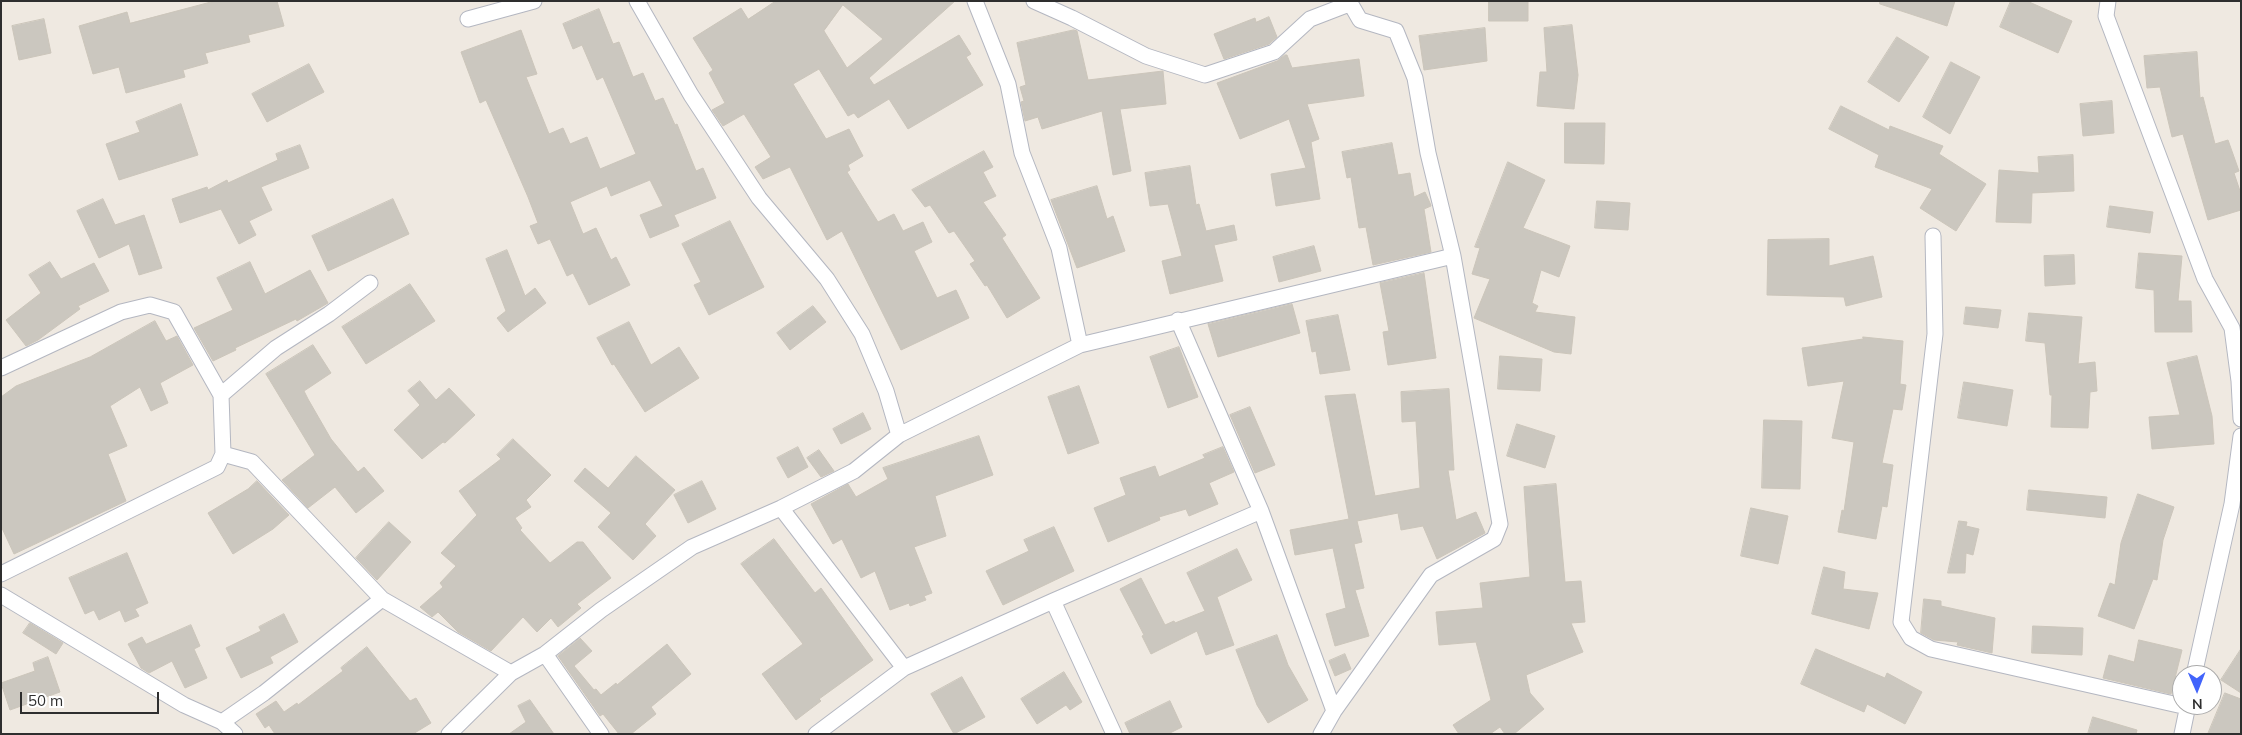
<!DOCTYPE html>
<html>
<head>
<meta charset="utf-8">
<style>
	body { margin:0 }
	#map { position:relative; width:2242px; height:735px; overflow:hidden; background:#efe9e1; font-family:Mulish,sans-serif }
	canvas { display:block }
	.frame { position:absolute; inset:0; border:2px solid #2e2e2e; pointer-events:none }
	.north { position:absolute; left:2172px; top:665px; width:50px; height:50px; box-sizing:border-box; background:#fff; border:1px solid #ababab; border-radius:50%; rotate:179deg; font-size:14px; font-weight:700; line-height:20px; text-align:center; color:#2e2e2e }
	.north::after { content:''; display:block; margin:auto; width:18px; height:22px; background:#4264fb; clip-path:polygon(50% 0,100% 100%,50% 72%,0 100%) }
	.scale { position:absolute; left:20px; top:692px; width:139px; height:22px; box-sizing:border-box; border:2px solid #2e2e2e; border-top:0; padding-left:6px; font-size:15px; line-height:18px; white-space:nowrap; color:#2e2e2e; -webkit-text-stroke:4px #fff; paint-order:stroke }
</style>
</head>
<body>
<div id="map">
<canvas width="2242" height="735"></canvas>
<div class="frame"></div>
<div class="north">N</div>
<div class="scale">50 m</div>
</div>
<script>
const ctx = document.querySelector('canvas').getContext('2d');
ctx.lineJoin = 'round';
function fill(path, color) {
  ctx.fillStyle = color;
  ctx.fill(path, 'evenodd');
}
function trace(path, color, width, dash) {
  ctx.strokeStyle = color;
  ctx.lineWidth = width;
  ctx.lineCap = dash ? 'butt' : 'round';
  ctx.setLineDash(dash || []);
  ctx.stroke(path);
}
const building = new Path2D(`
	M215 1H277L284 26 248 35 250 42 205 53 208 63 183 70 185 77 126 93 119 67 93 74 79 26 127 12 130 23Z
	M776 1H955L869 78 874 85 959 35 971 54 966 57 983 85 908 129 889 99 858 118 854 113 848 116 819 69 793 84 826 139 849 129 863 156 848 165 850 170 847 172 878 222 894 214 903 231 923 222 932 242 914 251 937 298 956 290 969 318 901 350 842 231 827 240 790 167 763 179 755 167 771 157 744 114 723 126 712 110 725 103 709 73 713 70 693 38 741 8 748 19ZM843 5 883 39 847 68 824 31Z
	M1489 1H1528V21H1489Z
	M1880 1H1955L1947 26 1880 4Z
	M2011 1H2027L2072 21 2058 53 2000 27Z
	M599 9 613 44 619 42 633 77 643 73 655 101 663 98 675 125 677 124 696 171 703 168 716 198 674 215 679 226 650 238 640 215 663 206 650 180 611 196 607 186 570 202 583 234 596 228 611 260 616 257 630 285 589 305 573 273 567 276 550 239 538 244 530 226 538 223 528 197 486 100 480 103 461 52 521 30 537 74 526 77 549 134 563 128 570 144 587 137 600 169 636 154 603 77 597 80 582 45 573 49 563 24Z
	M1269 17 1277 37 1269 44 1224 59 1214 34 1255 18 1256 22Z
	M44 19 51 53 19 60 12 26Z
	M1572 25 1578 75 1574 109 1537 106 1540 72H1547L1544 28Z
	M1485 28 1487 61 1424 70 1419 36Z
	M1074 30 1077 31 1088 80 1163 71 1166 104 1120 109 1131 171 1113 175 1102 111 1042 129 1038 117 1025 121 1021 102 1024 101 1020 87 1026 85 1017 43Z
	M1897 37 1929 57 1899 102 1868 82Z
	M2197 52 2200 98 2203 97 2215 144 2228 140 2239 171 2234 173 2241 194V210L2208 220 2183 134 2172 137 2160 87 2147 88 2144 56Z
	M1285 55H1287L1292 68 1359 59 1364 96 1307 104 1319 139 1311 142 1320 199 1276 206 1271 174 1306 168 1289 119 1240 139 1217 83 1277 61Z
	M1951 62 1980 77 1950 134 1923 117Z
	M309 64 324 92 267 122 252 94Z
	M2112 101 2114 133 2083 136 2080 104Z
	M181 104 198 155 119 180 106 144 140 132 136 122Z
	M1841 106 1889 130 1890 126 1943 146 1939 154 1986 184 1956 231 1920 208 1932 189 1875 167 1879 155 1829 129Z
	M1565 123H1605L1604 164 1565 163Z
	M1392 143 1398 175 1410 173 1414 197 1425 192 1430 203 1431 206 1424 209 1431 252 1373 265 1366 227 1359 228 1351 177 1347 178 1342 152Z
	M300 145 309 168 261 187 272 210 249 221 256 235 239 244 221 209 180 223 172 199 207 187 208 190 227 180 228 183 278 160 276 154Z
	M984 151 993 167 983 172 996 196 983 202 1006 235 1002 238 1040 298 1007 318 987 285 985 286 970 264 975 261 954 231 949 233 930 205 925 207 912 190Z
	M2073 155 2074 191 2032 193 2031 223 1996 222 1999 170 2039 173 2038 157Z
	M1508 162 1545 180 1523 228 1570 246 1559 277 1541 270 1532 303 1538 306 1535 312 1575 317 1571 354 1554 352 1474 318 1490 279 1472 274 1480 248 1475 247Z
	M1190 166 1196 205 1199 204 1206 231 1234 225 1237 240 1214 245 1223 281 1170 294 1162 261 1182 256 1168 204 1150 206 1145 173Z
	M1097 186 1107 219 1113 216 1125 251 1077 268 1051 200Z
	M103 199 115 225 144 215 162 268 139 275 129 244 99 258 77 211Z
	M393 199 409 234 328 271 312 236Z
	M1597 201 1630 203 1628 230 1595 228Z
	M2110 206 2153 212 2150 233 2107 227Z
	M730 221 764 287 709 315 694 285 701 282 682 244Z
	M1829 239V266L1873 256 1882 297 1846 306 1844 297 1767 295 1768 240Z
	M1314 246 1321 271 1279 282 1273 257Z
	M507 250 525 296 535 288 546 303 508 332 497 318 506 311 486 259Z
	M2139 253 2182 256 2178 301H2191L2192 332H2155L2154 290 2136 288Z
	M2074 255 2075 284 2045 286 2044 256Z
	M50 262 61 279 94 263 109 291 78 306 80 309 38 340 26 346 6 320 41 293 29 275Z
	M250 262 265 294 310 270 328 303 297 321 296 319 235 348 236 350 213 361 194 328 233 310 217 278Z
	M1424 273 1436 358 1388 365 1383 332 1389 331 1380 283Z
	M410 284 435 321 366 364 342 327Z
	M1292 304 1300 333 1218 357 1208 324Z
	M813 306 826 322 790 350 777 333Z
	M1966 307 2001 310 1998 328 1964 324Z
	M2029 313 2082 317 2078 364 2095 362 2097 391 2090 392 2088 428 2051 427 2052 395H2050L2045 343 2026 341Z
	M1338 315 1350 370 1320 374 1316 351 1312 352 1306 321Z
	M155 321 166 341 177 336 193 365 160 383 168 403 151 411 140 387 110 406 127 446 108 454 126 501 14 554 1 526V397L16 386 90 357Z
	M629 322 651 365 679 347 699 378 645 412 614 364 612 365 597 338Z
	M1863 337 1903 341 1900 384 1906 385 1902 410 1893 409 1882 463 1893 465 1887 507 1882 506 1876 539 1838 532 1842 510 1844 511 1854 442 1832 438 1844 381 1808 386 1802 348 1863 339Z
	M313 345 331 373 304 391 308 399 331 439 358 472 364 467 384 491 356 513 335 487 308 508 282 480 315 455 266 374Z
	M1179 347 1198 397 1168 408 1150 357Z
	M1500 356 1542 359 1540 391 1498 389Z
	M2197 356 2212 416 2214 444 2152 449 2149 417 2180 415 2167 363Z
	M420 381 436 400 449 388 475 415 445 443 443 442 422 459 394 430 420 405 408 391Z
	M1964 382 2013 390 2007 426 1958 418Z
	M1079 386 1099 443 1068 454 1048 397Z
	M1449 389 1454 470H1448L1456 520 1476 512 1485 533 1437 559 1423 526 1401 530 1398 513 1357 521 1362 542 1354 544 1364 588 1355 590 1369 636 1335 646 1326 614 1346 608 1333 548 1295 555 1290 530 1349 519 1325 396 1355 394 1375 496 1420 488 1416 421 1402 422 1401 392Z
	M1250 407 1275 465 1255 473 1230 415Z
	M863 413 871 429 841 444 833 429Z
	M1764 420 1802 421 1800 489 1762 488Z
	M1517 424 1555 436 1545 468 1507 456Z
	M979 436 993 475 935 496 946 536 914 547 932 593 924 596 926 600 910 606 909 603 890 610 875 571 861 578 842 539 833 544 811 504 848 484 856 497 888 479 883 468Z
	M513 439 551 475 526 500 531 507 515 518 522 528 520 530 550 563 577 542H583L611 578 577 604 581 608 558 627 551 618 537 632 523 617 491 651 458 632 438 612 432 617 420 607 443 587 440 583 456 566 441 553 477 515 459 491 501 459 497 455Z
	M798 447 808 467 788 478 777 458Z
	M1223 447 1234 472 1209 483 1218 504 1189 516 1186 509 1159 517 1160 520 1108 542 1094 508 1126 495 1120 478 1155 466 1159 477 1205 458 1203 455Z
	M819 450 834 471 821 477 807 458Z
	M636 456 675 490 645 524 656 536 633 560 598 527 611 513 574 481 585 468 608 488Z
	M257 481 289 515 273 529 233 554 208 513 248 489Z
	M702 481 716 509 688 523 674 495Z
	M1556 484 1565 582 1581 581 1585 622 1571 623 1583 652 1526 675 1530 693 1544 709 1514 734H1505L1500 727 1490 734H1459L1453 725 1491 700 1476 642 1439 645 1436 612 1483 608 1480 583 1530 577 1524 487Z
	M2029 490 2107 497 2105 518 2027 510Z
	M2138 494 2174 507 2163 540 2157 580 2153 579 2134 629 2098 616 2110 583 2115 585 2121 543Z
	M1751 508 1788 516 1778 564 1741 556Z
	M1959 521 1967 522 1966 526 1979 529 1973 555 1966 553 1965 573H1948Z
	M389 522 411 542 377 580 356 558Z
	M1054 527 1074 571 1003 605 986 571 1029 551 1024 540Z
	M774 539 815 593 821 588 873 660 819 699 821 701 796 720 762 674 803 644 741 564Z
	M1237 549 1252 580 1217 597 1234 645 1206 655 1197 631 1151 654 1142 636 1144 635 1120 589 1141 578 1165 625 1174 621 1175 623 1205 611 1187 573Z
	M127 553 148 603 135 609 139 616 125 622 120 610 99 620 94 610 85 614 69 578Z
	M1824 567 1845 572 1843 589 1878 593 1869 629 1812 614Z
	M1924 599 1941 601V606L1995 618 1992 653 1957 645 1958 642 1934 640 1921 633Z
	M284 614 298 642 270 657 273 663 241 678 226 648 261 631 259 627Z
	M30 623 63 643 56 654 23 633Z
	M191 625 200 646 194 649 207 678 185 688 172 661 149 673 141 668 128 644 142 637 146 644Z
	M2033 626 2083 628 2082 655 2032 653Z
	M1277 635 1288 665 1308 700 1268 723 1257 705 1236 650Z
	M580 638 592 651 574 666 594 690 596 689 601 695 616 683 617 685 667 644 691 674 651 707 656 714 631 734H619L603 714 600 716 558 656Z
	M2139 640 2182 650 2171 694 2103 678 2109 655 2134 662Z
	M367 647 410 701 416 698 431 723 413 734H275L269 725 265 728 256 714 276 701 284 712 297 703 298 705 343 671 341 668Z
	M1816 649 1885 678 1887 673 1922 692 1905 724 1867 704 1864 712 1801 684Z
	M2241 649V693L2221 680Z
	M1345 654 1351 669 1335 676 1329 661Z
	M48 657 60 692 10 710 1 683 35 671 33 663Z
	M1064 672 1082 702 1070 710 1066 705 1037 724 1021 699Z
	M962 677 985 717 954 734 931 694Z
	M2225 693 2241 699V734H2208Z
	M530 700 554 734H509L526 722 518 706Z
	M1170 701 1182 727 1168 734H1130L1125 723Z
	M2093 717 2137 730 2136 734H2088Z`);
fill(building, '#cbc7bf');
trace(building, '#cbc5ba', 1);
const minor = new Path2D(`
	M637 1 691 95 759 198 827 279 862 334 886 391 899 435
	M975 1 1008 84 1022 153 1059 248 1080 345
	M1034 1 1072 18 1146 56 1205 75 1274 52 1310 19 1349 4
	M2108 1 2106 16 2205 279 2232 328 2239 381 2241 419
	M468 19 534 1
	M1933 236 1935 334 1901 622 1911 638 1931 649 2187 707
	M1178 320 1261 511 1334 711
	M1 368 121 312 150 305 174 312 221 395
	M223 454 221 395 276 348 329 314 370 283
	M781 508 904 668
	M1 574 217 467 223 454 252 462 382 599 511 673
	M1 595 184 705 222 722 235 734
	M1053 601 1114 734
	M545 654 601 734
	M2194 675 2232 504 2241 436
	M222 722 264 693 382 599
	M449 734 511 673 545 654 601 610 692 547 781 508 854 471 899 435 1080 345 1453 256
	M816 734 904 668 1053 601 1261 511
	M1321 734 1334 711 1431 575 1494 539 1500 524 1453 256 1428 153 1415 78 1396 31 1360 20 1349 1
	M2182 734 2188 705`);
trace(minor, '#b4b7c1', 17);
trace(minor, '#fff', 15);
</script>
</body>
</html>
